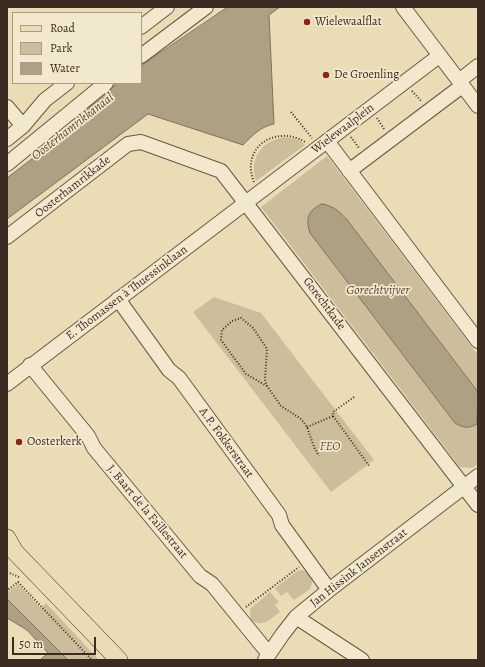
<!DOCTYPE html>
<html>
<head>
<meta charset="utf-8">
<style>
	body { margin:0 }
	#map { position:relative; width:485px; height:667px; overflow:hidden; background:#eadcb4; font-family:Alegreya,serif }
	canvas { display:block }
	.frame { position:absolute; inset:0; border:8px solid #3b2c21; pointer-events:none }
	.legend { position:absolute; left:12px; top:12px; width:130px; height:72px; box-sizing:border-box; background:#f1e8ce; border:1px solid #a89d89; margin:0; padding:5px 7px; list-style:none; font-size:12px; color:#3b2c21 }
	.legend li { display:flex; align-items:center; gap:8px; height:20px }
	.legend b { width:20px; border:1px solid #a89d89 }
	.scale { position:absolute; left:12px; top:637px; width:84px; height:18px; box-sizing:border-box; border:2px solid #3b2c21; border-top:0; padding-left:5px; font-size:12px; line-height:14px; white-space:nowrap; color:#3b2c21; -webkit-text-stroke:3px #f1e8ce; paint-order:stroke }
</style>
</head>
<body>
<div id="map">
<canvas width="485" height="667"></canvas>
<div class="frame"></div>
<ul class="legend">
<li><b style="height:5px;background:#eadcb4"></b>Road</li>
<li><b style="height:11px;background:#ccbe9b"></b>Park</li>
<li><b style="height:11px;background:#aea082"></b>Water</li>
</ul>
<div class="scale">50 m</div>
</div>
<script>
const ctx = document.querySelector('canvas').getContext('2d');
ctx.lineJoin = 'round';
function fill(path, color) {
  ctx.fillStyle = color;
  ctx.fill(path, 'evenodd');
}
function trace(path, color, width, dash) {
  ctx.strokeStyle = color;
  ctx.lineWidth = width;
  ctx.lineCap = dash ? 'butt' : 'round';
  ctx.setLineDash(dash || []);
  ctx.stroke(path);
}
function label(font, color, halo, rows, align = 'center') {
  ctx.font = font + ' Alegreya,serif';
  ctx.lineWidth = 3.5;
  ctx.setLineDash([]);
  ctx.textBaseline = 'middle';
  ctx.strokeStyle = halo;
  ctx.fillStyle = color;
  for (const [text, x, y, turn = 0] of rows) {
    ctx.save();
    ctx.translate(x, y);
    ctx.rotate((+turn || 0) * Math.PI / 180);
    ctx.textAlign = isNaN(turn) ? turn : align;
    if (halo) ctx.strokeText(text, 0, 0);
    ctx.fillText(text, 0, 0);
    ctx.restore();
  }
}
fill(new Path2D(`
	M285 137 299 140 305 145 256 181C249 158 261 141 285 137Z
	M327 156 478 355V392L396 284 338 211 308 217 307 225 310 233 455 423C464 429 468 429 478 424V464L472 468 460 467 261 207Z
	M214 297 261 313 374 460 331 492 193 312Z
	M301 570C308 571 310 574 313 580L310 589 294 600 287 592 281 596 275 588 296 572Z
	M18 584 41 608 46 603 99 660H68L7 599V590L9 592Z
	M270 592 279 602 275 605 280 612C270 619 263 628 251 620L250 609Z`), '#ccbe9b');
const water = new Path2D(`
	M228 7H280L269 15 274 124C260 127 253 135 243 145L148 114 7 219V178L37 155 112 87 118 83H141V66Z
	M322 204C334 206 340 212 348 221L478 392 477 424C468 429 464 428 455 423L310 233C305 219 308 210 322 204Z
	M7 599 68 660H40L48 653 27 630 7 618Z`);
fill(water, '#aea082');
trace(water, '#80725b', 1);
const minor = new Path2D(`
	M403 7 478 106
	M141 27 167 7
	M141 56 206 7
	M459 81 478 66
	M7 107 23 126
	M7 139 23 126 45 100 67 83
	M327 141 478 341
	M7 164 106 83
	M349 171 462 86
	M7 237 128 144 141 142 221 171 478 505
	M118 299 169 370 179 378 279 515 282 525 329 590
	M30 365 88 436 94 448 200 576 212 584 269 654
	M7 384 439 56
	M296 617 362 660
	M265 660 282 635 296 617 329 590 478 476`);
const major = new Path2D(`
	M7 538 15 552 119 660`);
trace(minor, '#675846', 16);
trace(major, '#3b2c21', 18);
trace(new Path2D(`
	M412 91 421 101
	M291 112 312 138
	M377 118 384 129
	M351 137 359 148
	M254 182C240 148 275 124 305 142
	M267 386 246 374 221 340 222 330 232 321 241 318 253 328 267 349 265 380 267 386 281 406 301 419 307 427 314 447 319 456
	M354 397 333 412V416L370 467
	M307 427 333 416
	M7 572 19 577
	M7 588 8 590 18 582 92 660
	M246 607 299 567`), '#3b2c21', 2, [1, 2]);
trace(minor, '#f1e8ce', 14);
trace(major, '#eadcb4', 17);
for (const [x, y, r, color] of [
	[307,22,4,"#8f2418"],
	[326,75,4,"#8f2418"],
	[19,442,4,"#8f2418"]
]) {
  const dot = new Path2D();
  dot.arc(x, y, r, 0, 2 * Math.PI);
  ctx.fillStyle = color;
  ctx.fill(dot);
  trace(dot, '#f1e8ce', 1.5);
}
label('12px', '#3b2c21', '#f1e8ce', [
	["Wielewaalflat",315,22],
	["De Groenling",334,75],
	["Oosterkerk",27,442]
], 'left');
label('12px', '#3b2c21', '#f1e8ce', [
	["Wielewaalplein",343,129,-37],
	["Oosterhamrikkade",73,187,-38],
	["E. Thomassen à Thuessinklaan",127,293,-37],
	["Gorechtkade",324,304,53],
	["A.P. Fokkerstraat",226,443,54],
	["J. Baart de la Faillestraat",147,512,50],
	["Jan Hissink Jansenstraat",359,568,-38]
]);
label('italic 12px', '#584939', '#f1e8ce', [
	["FEO",330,447]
]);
label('italic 13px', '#584939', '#f1e8ce', [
	["Oosterhamrikkanaal",73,127,-38],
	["Gorechtvijver",378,291]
]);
</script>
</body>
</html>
